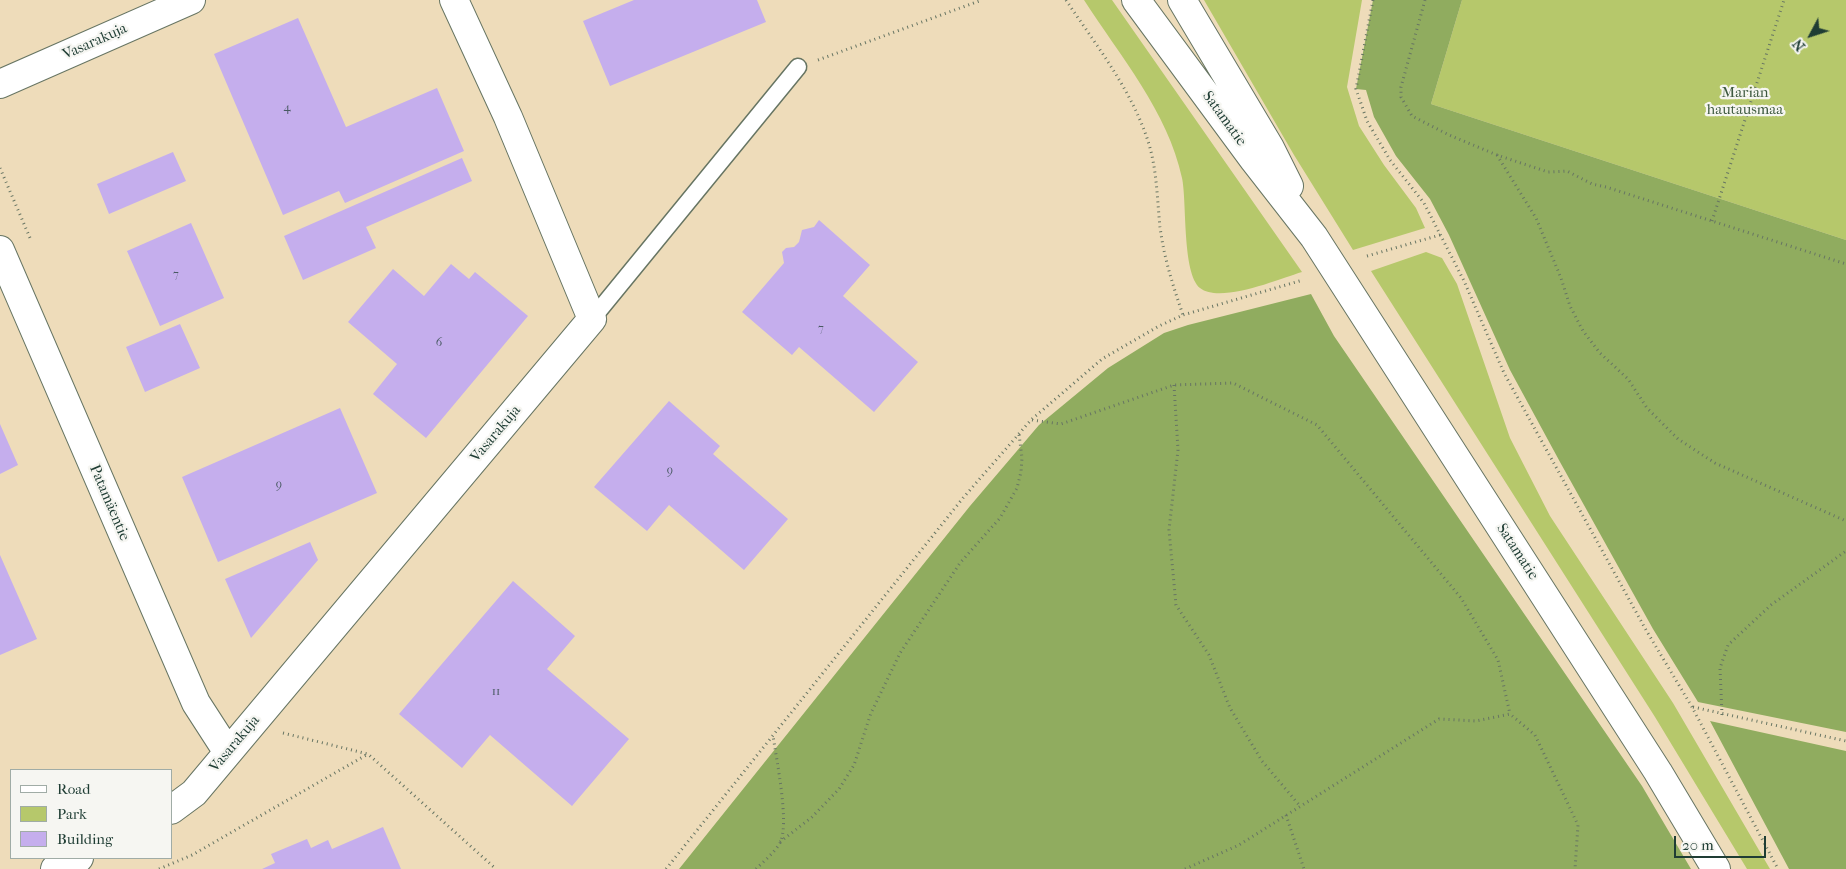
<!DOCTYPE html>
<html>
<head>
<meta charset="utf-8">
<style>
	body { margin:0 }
	#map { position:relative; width:1846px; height:869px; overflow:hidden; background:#eedcba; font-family:"IM FELL French Canon",serif }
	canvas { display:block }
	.legend { position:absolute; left:10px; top:769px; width:162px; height:90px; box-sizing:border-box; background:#f6f6f2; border:1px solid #a0aca6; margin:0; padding:6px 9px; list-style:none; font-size:15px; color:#1f3d34 }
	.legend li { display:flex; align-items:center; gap:10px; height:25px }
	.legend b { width:25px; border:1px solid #a0aca6 }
	.north { position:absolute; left:1786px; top:10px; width:50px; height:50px; -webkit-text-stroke:4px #f6f6f2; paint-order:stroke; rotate:230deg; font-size:14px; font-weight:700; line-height:20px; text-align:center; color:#1f3d34 }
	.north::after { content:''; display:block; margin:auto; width:18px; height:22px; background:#1f3d34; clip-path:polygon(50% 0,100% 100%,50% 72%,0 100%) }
	.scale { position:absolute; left:1674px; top:836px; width:92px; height:22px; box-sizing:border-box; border:2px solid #1f3d34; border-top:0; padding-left:6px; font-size:15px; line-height:18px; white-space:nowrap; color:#1f3d34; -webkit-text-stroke:4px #f6f6f2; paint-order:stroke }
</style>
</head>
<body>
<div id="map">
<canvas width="1846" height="869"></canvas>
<ul class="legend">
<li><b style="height:6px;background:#fff"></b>Road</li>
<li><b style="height:14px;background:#b6c86b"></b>Park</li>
<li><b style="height:14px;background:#c5aeed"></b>Building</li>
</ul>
<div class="north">N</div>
<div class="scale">20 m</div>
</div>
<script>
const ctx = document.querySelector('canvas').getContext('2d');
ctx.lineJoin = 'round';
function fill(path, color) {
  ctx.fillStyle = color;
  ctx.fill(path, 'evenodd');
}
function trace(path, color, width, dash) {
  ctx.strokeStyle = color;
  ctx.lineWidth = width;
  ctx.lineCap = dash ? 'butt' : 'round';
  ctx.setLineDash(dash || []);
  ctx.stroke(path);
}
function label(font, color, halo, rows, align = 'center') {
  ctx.font = font + ' "IM FELL French Canon",serif';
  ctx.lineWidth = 4.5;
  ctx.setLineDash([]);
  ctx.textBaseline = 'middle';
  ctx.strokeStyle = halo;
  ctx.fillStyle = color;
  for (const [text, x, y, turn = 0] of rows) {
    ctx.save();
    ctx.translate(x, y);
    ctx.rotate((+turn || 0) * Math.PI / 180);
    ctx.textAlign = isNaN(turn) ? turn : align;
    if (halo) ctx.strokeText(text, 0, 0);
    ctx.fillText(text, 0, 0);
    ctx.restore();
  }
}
fill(new Path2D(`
	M1084 0H1112L1302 272C1279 279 1220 304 1200 288 1182 273 1187 201 1182 178 1168 112 1120 56 1084 0Z
	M1204 0H1362L1347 87 1359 126 1384 165 1416 208 1425 228 1353 250 1294 155Z
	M1462 0H1846V240L1431 104Z
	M1426 252 1442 258 1457 284 1510 438 1550 516 1673 703 1770 869H1747L1655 717 1371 271Z`), '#b6c86b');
fill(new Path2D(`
	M1373 0H1462L1431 104 1846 240V732L1698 702 1653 629 1560 462 1510 370 1449 235 1430 199 1396 156 1374 117 1366 90 1356 89Z
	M1311 294 1334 336 1642 786 1691 869H679L970 506 1039 425 1108 368 1164 333 1188 325Z
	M1710 721 1846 751V869H1789Z`), '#90ac5f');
fill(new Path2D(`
	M634 0H757L766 22 610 86 583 21Z
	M298 18 346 127 437 88 464 151 345 203 339 191 283 215 214 54Z
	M173 152 186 181 109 214 97 184Z
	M462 158 472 181 366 227 376 248 303 280 284 236Z
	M819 220 870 265 843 296 918 362 874 412 799 347 792 355 742 312 784 263 782 252 786 248 794 247 799 242 802 230 814 227Z
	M191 223 224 298 160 326 127 251Z
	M451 264 469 279 475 272 528 316 426 438 373 394 397 364 348 322 393 269 424 296Z
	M180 324 200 368 145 392 126 347Z
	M669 401 720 446 713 454 788 519 744 570 669 505 647 531 594 487Z
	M340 408 377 493 218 562 182 477Z
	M0 424 18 465 0 474Z
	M310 542 318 560 251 638 225 579Z
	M0 555 37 639 0 655Z
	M513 581 575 636 547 669 629 739 572 806 490 735 462 768 399 714Z
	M383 827 401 869H262L275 863 271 854 307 839 311 848 328 840 332 849Z`), '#c5aeed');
const lane = new Path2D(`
	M592 319 798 67`);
const street = new Path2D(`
	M0 84 191 0
	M0 250 196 703 227 751
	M171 810 194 793 592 319 508 117 454 0
	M55 869 79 858`);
const secondary = new Path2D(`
	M1136 0 1254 160 1314 237 1658 772 1716 869
	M1182 0 1270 148 1289 186`);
trace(lane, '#677563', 19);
trace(street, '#677563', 30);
trace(secondary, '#677563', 30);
trace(new Path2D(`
	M1066 0C1096 45 1131 89 1148 141 1157 169 1157 198 1160 227 1164 258 1173 286 1183 315
	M1373 0 1356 89 1367 121 1390 160 1424 203 1464 281 1504 373 1646 630 1692 707 1778 869
	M1425 0 1401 87V97L1412 116 1449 135 1497 155 1548 172 1567 171 1592 184 1606 187 1846 264
	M818 60 982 0
	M1497 155 1536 218 1561 278 1570 306 1583 331 1600 353 1628 379 1647 408 1678 439 1715 463 1846 521
	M0 168 30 238
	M1712 221 1784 0
	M1367 256 1440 235
	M1174 385 1178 450 1169 530 1176 605 1209 655 1230 708 1262 761 1300 806
	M1032 420 1061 424 1174 385 1233 383 1317 425 1461 598 1498 660 1510 714
	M1693 707 1846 741
	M1722 715 1720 668 1728 645 1771 605 1846 551
	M283 733 368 754 496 869
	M1286 815 1304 869
	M780 842 812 817 839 789 854 765 871 713 900 653 960 563 1000 518 1017 488 1021 472 1022 458 1019 434
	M159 869 192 855 368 754
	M666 869 963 498 1031 420 1102 359 1159 326 1183 315 1303 280
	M756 869C764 861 774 853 780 843 790 824 776 758 773 735
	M1185 869 1239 845 1439 719 1476 721 1510 714 1535 735 1578 825 1575 869`), '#677563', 3, [1, 4]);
trace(lane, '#fff', 16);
trace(street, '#fff', 28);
trace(secondary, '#fff', 28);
label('12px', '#485962', null, [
	["4",287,108],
	["7",176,275],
	["7",821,329],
	["6",439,343],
	["9",670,471],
	["9",279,485],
	["11",496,692]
]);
label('15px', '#1f3d34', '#f6f6f2', [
	["Vasarakuja",95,42,-24],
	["Satamatie",1224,119,54],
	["Vasarakuja",496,434,-50],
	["Patamäentie",109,503,67],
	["Satamatie",1517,552,57],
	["Vasarakuja",235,744,-50]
]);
label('15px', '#3d593f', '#f6f6f2', [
	["Marian",1745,93],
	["hautausmaa",1745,110]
]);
</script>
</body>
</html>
